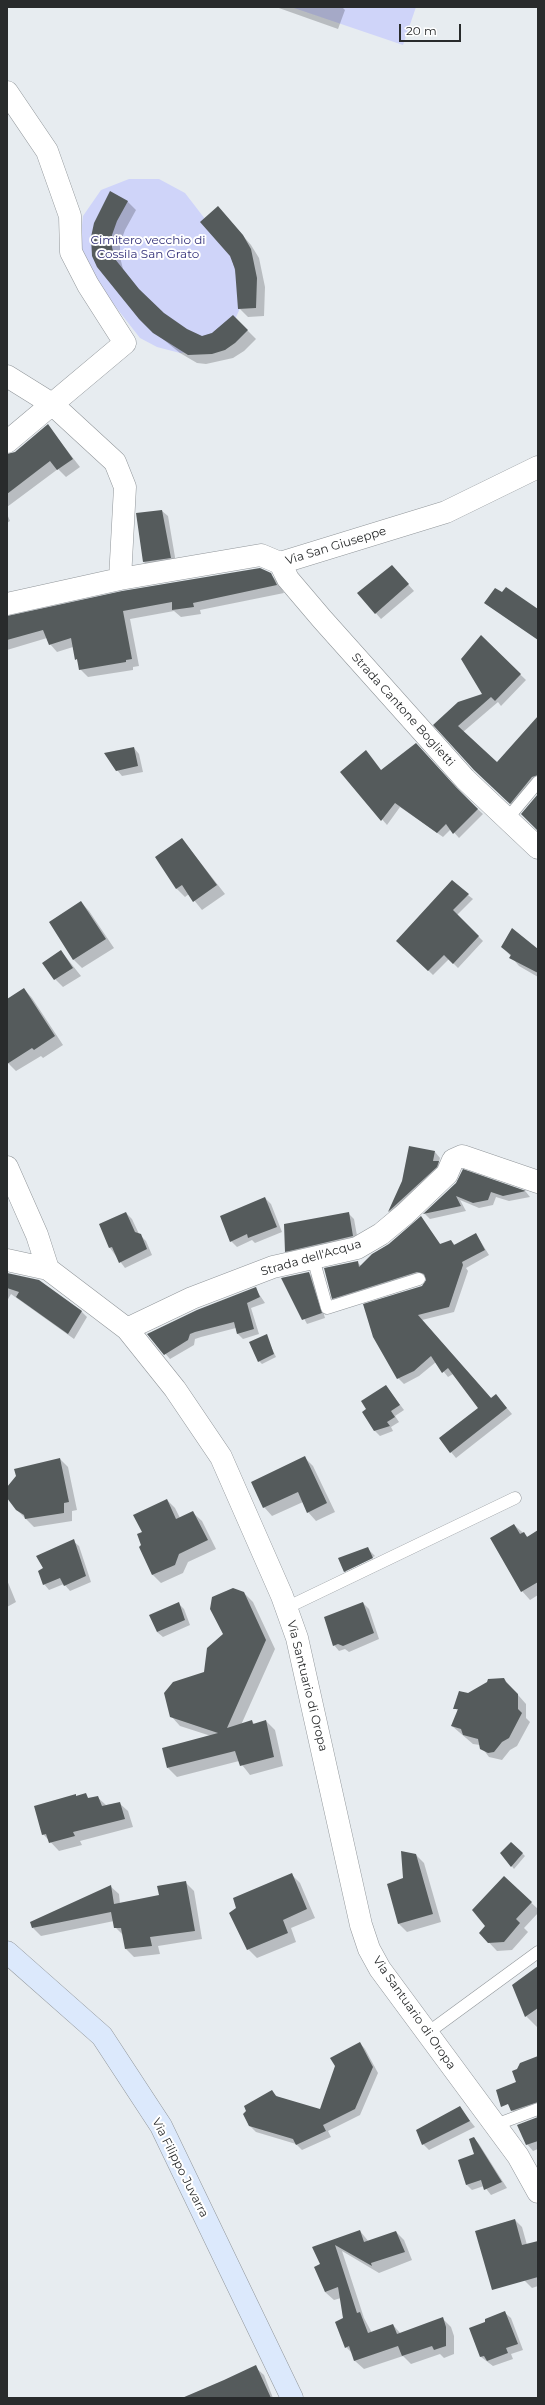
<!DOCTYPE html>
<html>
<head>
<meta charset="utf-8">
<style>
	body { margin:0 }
	#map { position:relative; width:545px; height:2405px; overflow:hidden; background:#e7ecf0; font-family:Montserrat,sans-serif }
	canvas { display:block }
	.frame { position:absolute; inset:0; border:8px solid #292b2c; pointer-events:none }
	.scale { position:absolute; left:399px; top:24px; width:62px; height:18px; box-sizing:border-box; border:2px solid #292b2c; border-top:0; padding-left:5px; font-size:12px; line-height:14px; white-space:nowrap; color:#292b2c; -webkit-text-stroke:3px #fff; paint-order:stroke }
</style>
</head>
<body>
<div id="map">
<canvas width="545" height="2405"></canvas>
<div class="frame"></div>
<div class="scale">20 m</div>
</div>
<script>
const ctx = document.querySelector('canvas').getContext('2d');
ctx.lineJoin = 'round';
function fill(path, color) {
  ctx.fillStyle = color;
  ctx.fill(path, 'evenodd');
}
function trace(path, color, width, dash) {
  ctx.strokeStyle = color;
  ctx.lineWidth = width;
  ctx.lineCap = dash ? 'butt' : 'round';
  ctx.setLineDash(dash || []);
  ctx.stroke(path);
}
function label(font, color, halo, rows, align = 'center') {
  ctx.font = font + ' Montserrat,sans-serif';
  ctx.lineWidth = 4;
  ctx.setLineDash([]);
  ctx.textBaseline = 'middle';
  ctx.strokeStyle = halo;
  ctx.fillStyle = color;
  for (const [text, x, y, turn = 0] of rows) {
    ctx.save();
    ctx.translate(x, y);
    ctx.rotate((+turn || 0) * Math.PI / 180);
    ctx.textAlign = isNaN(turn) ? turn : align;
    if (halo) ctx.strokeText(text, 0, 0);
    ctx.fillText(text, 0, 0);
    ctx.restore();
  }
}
fill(new Path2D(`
	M291 7H416L403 45Z
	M129 179H159L185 193 232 254 244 276 242 304 232 326 202 350 180 353 157 347 140 338 86 269 80 244 83 216 101 190Z`), '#cfd4f9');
fill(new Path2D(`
	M276 7H342L345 10 338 29Z
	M127 201 136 210 125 230 120 244V257L123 269 145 297 163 314 186 330 201 337 212 333 233 316 256 339 244 351 233 358 206 364 197 363 180 353 148 327 93 255Z
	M226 216 251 245 259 258 265 287 264 316 248 317 239 308 238 283 231 255Z
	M48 426 80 467 66 477 58 469 7 507V454L15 453Z
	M162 511 168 516 176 563 150 568 144 562 137 514Z
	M7 514 10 521 7 523Z
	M397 572 414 591 381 619 359 594Z
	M270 574 278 582 284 593 200 610 201 614 181 617 174 611 130 619 139 666 133 667V670L88 677 80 669 73 647 57 652 50 644 47 638 7 650V617Z
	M481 637 526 680 501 706 498 702 463 732 497 764 538 718V783L516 809 481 776 435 725 483 694Z
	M134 748 139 754 143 772 122 776 117 770Z
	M382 771 459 792 483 814 459 838 451 829 443 837 400 807 387 825 341 772Z
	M182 839 225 894 202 910 189 894 185 897 176 888Z
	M468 895 473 899 457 915 483 941 458 968 449 959 433 975 397 940Z
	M81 902 89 911 114 948 82 968 74 960 50 922Z
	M503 947 538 950V977L519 966Z
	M61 951 81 976 63 987 55 979Z
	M24 989 32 998 63 1045 43 1058 41 1056 16 1071 7 1062V1001Z
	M435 1152 440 1158 439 1162 444 1167 394 1217 389 1212 403 1181Z
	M463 1171 526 1192 530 1197 509 1201 496 1197 493 1205 479 1208 460 1200 466 1211 430 1219 425 1214 456 1184Z
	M265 1198 271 1204 282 1232 255 1243 252 1240 237 1247 231 1241Z
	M126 1213 132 1219 139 1234 146 1241 152 1255 125 1268 110 1248Z
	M348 1213 354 1219 358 1241 291 1257 286 1251Z
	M421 1218 441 1245 451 1241 455 1245 476 1234 489 1255 466 1268 468 1271 454 1312 422 1320 492 1399 501 1401 512 1414 456 1458 440 1439 479 1409 453 1374 448 1377 436 1362 419 1376 404 1384 398 1378 374 1334 422 1287 427 1280V1278L423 1277 338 1303 333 1298 357 1262 361 1266Z
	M309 1273 313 1277 325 1318 307 1324 283 1279Z
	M7 1274 38 1281 82 1312 87 1317 74 1339 11 1294 7 1301Z
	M255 1288 265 1303 251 1308 259 1334 243 1339 238 1334 236 1328 201 1337 195 1339 194 1345 170 1359 148 1334Z
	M266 1336 276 1357 262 1364 259 1361Z
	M386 1386 404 1410 395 1416 399 1422 391 1427 393 1431 380 1436 375 1431 367 1410Z
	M305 1458 313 1466 335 1512 316 1521 308 1512 303 1502 272 1516 264 1507Z
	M60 1459 68 1467 77 1510 72 1511V1521L34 1527 17 1510Z
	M167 1500 175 1508 180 1518 193 1513 202 1521 216 1549 188 1562 183 1573 161 1583 152 1574 143 1546V1533Z
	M514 1525 528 1537 538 1531V1595L530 1600 522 1591Z
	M73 1541 79 1546 91 1582 70 1591 64 1584 49 1590 44 1584Z
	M368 1549 375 1556 346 1570V1572L375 1558 378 1564 350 1577 344 1571 339 1559Z
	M7 1580 16 1602 7 1607Z
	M244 1593 253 1602 275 1649 241 1725 252 1721 255 1725 266 1721 275 1730 283 1766 250 1775 239 1761 177 1777 168 1768 211 1736 180 1726 171 1716 205 1673Z
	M363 1603 369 1609 379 1639 349 1652 345 1649 339 1651 334 1645Z
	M179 1604 184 1609 190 1625 163 1637 157 1632Z
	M504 1679 526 1704V1718L530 1722 517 1746 510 1750 502 1760 489 1757 480 1745 473 1744 452 1726 458 1711 455 1708 468 1694Z
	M75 1795 77 1797 85 1795 89 1799 97 1797 106 1805 119 1803 128 1811 133 1827 80 1841 82 1845 59 1851 43 1834Z
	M512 1843 525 1856 514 1869 502 1853Z
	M416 1855 424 1863 441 1922 407 1932 399 1924 404 1878Z
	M292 1875 300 1883 315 1918 291 1928 296 1942 257 1958 248 1949Z
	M504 1878 538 1909V1913L524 1928 528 1932 512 1950 497 1951 480 1933 486 1927Z
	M186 1883 194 1891 202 1939 158 1946 160 1954 134 1957 126 1949 123 1935 115 1927 114 1921 41 1936 33 1928 110 1886 119 1894 120 1904 160 1896Z
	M538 1968V2028L526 2016Z
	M360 2043 365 2049 378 2073 360 2115 328 2131 331 2137 302 2150 296 2144 256 2132 250 2126 272 2092 278 2097 321 2111Z
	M538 2079V2110L519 2117 512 2110Z
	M459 2107 475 2127 429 2150 423 2144Z
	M538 2118V2149L533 2151 527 2144Z
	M474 2138 479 2144 507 2188 491 2195 484 2186 472 2190 466 2184 475 2155Z
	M515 2220 522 2227 527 2245 538 2242V2286L532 2288 524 2280 499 2224Z
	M360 2231 369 2242 396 2232 404 2240 412 2260 379 2273 342 2251 364 2318 372 2333 393 2325 401 2334 442 2318 451 2327 454 2336V2354L444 2358 440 2354 411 2364 403 2356 364 2369 355 2361 353 2354 346 2347 341 2298 334 2300 325 2292 321 2264 314 2248Z
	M505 2313 511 2318 523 2350 511 2354 513 2359 493 2366 481 2357 470 2329Z
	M255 2367 264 2375 273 2398H206Z`), '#0003');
fill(new Path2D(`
	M110 191 128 201 117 221 112 235V247L115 259 139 289 164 313 187 329 202 336 212 333 233 315 248 330 235 343 225 350 212 354 188 355 153 333 139 319 97 267 92 256 91 237 94 223Z
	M218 206 243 235 251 249 257 278 256 308 238 309 235 269 230 256 200 222Z
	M48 424 73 459 57 470 50 461 7 494V454L15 452Z
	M162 510 171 558 143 562 136 513Z
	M392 565 409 584 375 614 357 593Z
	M260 568 271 573 277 585 193 603 194 607 172 610V602L123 611 132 659 126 660V662L79 670 77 659 75 660 71 638 49 645 43 630 7 640V616L122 591Z
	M506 587 538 609V640L484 603 495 588 502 592Z
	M481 635 521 674 495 701 491 697 458 726 497 762 538 716V775L532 777 510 804 474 770 433 725 458 702 482 694 461 659Z
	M416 743 456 787 478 809 453 834 446 824 437 833 395 803 381 821 340 772 366 750 381 770Z
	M134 747 138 766 116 771 104 753Z
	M538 794V831L521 814Z
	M182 838 217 885 193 902 182 885 176 889 155 857Z
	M452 880 469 894 453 910 479 936 453 964 444 955 428 971 396 941Z
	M81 901 106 939 73 960 49 922Z
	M512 928 538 949V973L509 958 511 955 501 947Z
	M61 950 73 968 54 980 42 963Z
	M24 988 55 1036 34 1050 32 1048 7 1064V999Z
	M409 1146 435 1151 433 1161H439L437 1167 388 1212 402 1181Z
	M463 1169 526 1191 503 1196 491 1192 488 1200 473 1203 456 1196 461 1206 423 1214 456 1183Z
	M265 1197 277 1227 248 1238 247 1234 230 1242 220 1216Z
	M126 1212 135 1232 141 1234 147 1249 119 1263 112 1247 109 1248 99 1224Z
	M349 1212 353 1236 285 1252 284 1224Z
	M421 1216 440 1244 451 1240 454 1245 476 1233 485 1250 462 1262 463 1265 449 1307 418 1315 491 1398 496 1394 507 1408 450 1453 439 1438 478 1408 448 1368 442 1373 431 1356 414 1371 397 1379 373 1337 363 1304 422 1286 426 1280 424 1274 417 1272 332 1299 324 1268 358 1261 359 1267 372 1254 389 1244Z
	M309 1272 322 1313 302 1320 281 1278Z
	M7 1273 39 1280 82 1311 68 1334 16 1297 19 1292 7 1288Z
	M256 1287 260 1297 247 1303 254 1329 237 1334 234 1322 195 1332 190 1334 188 1340 164 1355 147 1334 197 1310Z
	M267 1334 274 1354 258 1362 249 1342Z
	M386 1385 400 1405 391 1411 395 1417 387 1422 390 1426 374 1431 362 1412 366 1409 361 1401Z
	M305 1456 327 1503 307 1513 298 1492 263 1508 251 1482Z
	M60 1458 69 1502 64 1503V1513L25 1519 24 1515 16 1510 7 1498V1487L16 1476 14 1469Z
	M167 1499 176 1519 193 1511 208 1540 179 1554 175 1565 152 1575 139 1547 141 1545 137 1534 142 1532 133 1515Z
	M514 1524 520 1534 524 1532 527 1537 538 1530V1582L521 1592 490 1538Z
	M74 1539 86 1576 64 1586 60 1578 43 1585 38 1571 43 1568 36 1556Z
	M368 1547 373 1558 344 1572 338 1558Z
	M233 1588 244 1592 266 1640 227 1728 252 1720 253 1724 266 1720 274 1757 240 1766 235 1751 167 1768 162 1748 218 1733 170 1717 164 1693 173 1682 204 1672 207 1648 223 1634 210 1609 212 1597Z
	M179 1602 185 1620 157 1632 149 1615Z
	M363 1602 374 1633 343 1646 338 1644 333 1646 324 1617Z
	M504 1678 506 1682 518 1694V1709L522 1713 509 1738 502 1742 494 1752 488 1753 480 1749 478 1739 463 1735 461 1729 451 1726 458 1709H453L459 1691 468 1693 487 1682 488 1679Z
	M86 1793 88 1798 98 1796 102 1806 120 1802 125 1819 73 1832 75 1836 49 1843 46 1834 42 1835 34 1806 76 1794V1796Z
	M511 1842 523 1853 511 1867 500 1853Z
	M401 1851 416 1854 433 1914 398 1924 387 1884 403 1878Z
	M292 1873 307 1909 283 1920 288 1933 247 1950 229 1913 236 1908 233 1898Z
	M504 1876 532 1902 516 1919 520 1923 504 1942 488 1943 479 1933 485 1926 472 1910Z
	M186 1881 195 1931 150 1937 152 1946 125 1949 121 1928H114L111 1912 32 1928 30 1922 111 1885 114 1904 159 1895 157 1886Z
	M538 1966V2008L525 2017 512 1985Z
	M360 2042 373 2067 355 2109 323 2125 326 2131 296 2145 293 2139 249 2126 243 2114 246 2111 244 2106 272 2090 276 2096 320 2109 335 2066 330 2058Z
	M538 2056V2102L511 2111 508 2104 501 2107 496 2090 516 2082 512 2071 517 2069 520 2063Z
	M460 2106 470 2121 422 2145 416 2130Z
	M538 2117V2141L526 2145 517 2125Z
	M474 2137 502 2182 484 2190 481 2180 466 2185 458 2160 474 2154 469 2139Z
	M515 2219 522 2245 538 2241V2277L492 2290 475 2231Z
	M360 2230 364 2242 396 2231 405 2252 371 2263 372 2266 335 2245 357 2313 360 2312 368 2333 393 2324 397 2334 443 2317 446 2327V2346L434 2350 432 2346 402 2356 398 2346 354 2361 349 2346 345 2348 335 2322 343 2318 338 2287 325 2292 314 2267 320 2264 312 2247Z
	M505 2311 518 2344 506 2348 508 2353 487 2361 484 2356 480 2357 469 2328 485 2322V2319Z
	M256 2365 271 2398H182L224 2380Z`), '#555b5c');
const service = new Path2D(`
	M507 819 538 782
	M313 1258 327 1308 419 1279
	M286 1608 515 1498
	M426 2034 538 1952
	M495 2125 538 2109`);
const minor = new Path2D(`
	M7 92 47 151 70 216 71 252 88 285 125 343 7 442
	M7 376 52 404 115 462 125 487 120 579
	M280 563 288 579 322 619 465 779 538 848
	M7 604 120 579 261 555 280 563 446 512 538 467
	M7 1167 37 1235 48 1269 127 1329 175 1389 221 1457 282 1596 297 1638 361 1925 369 1949 380 1969 518 2156 538 2192
	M7 1260 48 1269
	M127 1329 192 1298 273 1267 357 1248 381 1234 405 1214 447 1174 453 1160 462 1156 538 1182`);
const secondary = new Path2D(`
	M7 1952 102 2036 161 2126 292 2398`);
trace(service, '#91969a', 13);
trace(minor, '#91969a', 23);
trace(secondary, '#91969a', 23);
trace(service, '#fff', 12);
trace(minor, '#fff', 22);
trace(secondary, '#dce9fc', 22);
label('12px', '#323079', '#fff', [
	["Cimitero vecchio di",148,240],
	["Cossila San Grato",148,254]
]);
label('12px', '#292b2c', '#fff', [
	["Via San Giuseppe",336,546,-17],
	["Strada Cantone Boglietti",403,710,48],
	["Strada dell'Acqua",311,1258,-16],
	["Via Santuario di Oropa",307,1686,76],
	["Via Santuario di Oropa",414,2013,55],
	["Via Filippo Juvarra",180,2168,63]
]);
</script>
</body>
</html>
